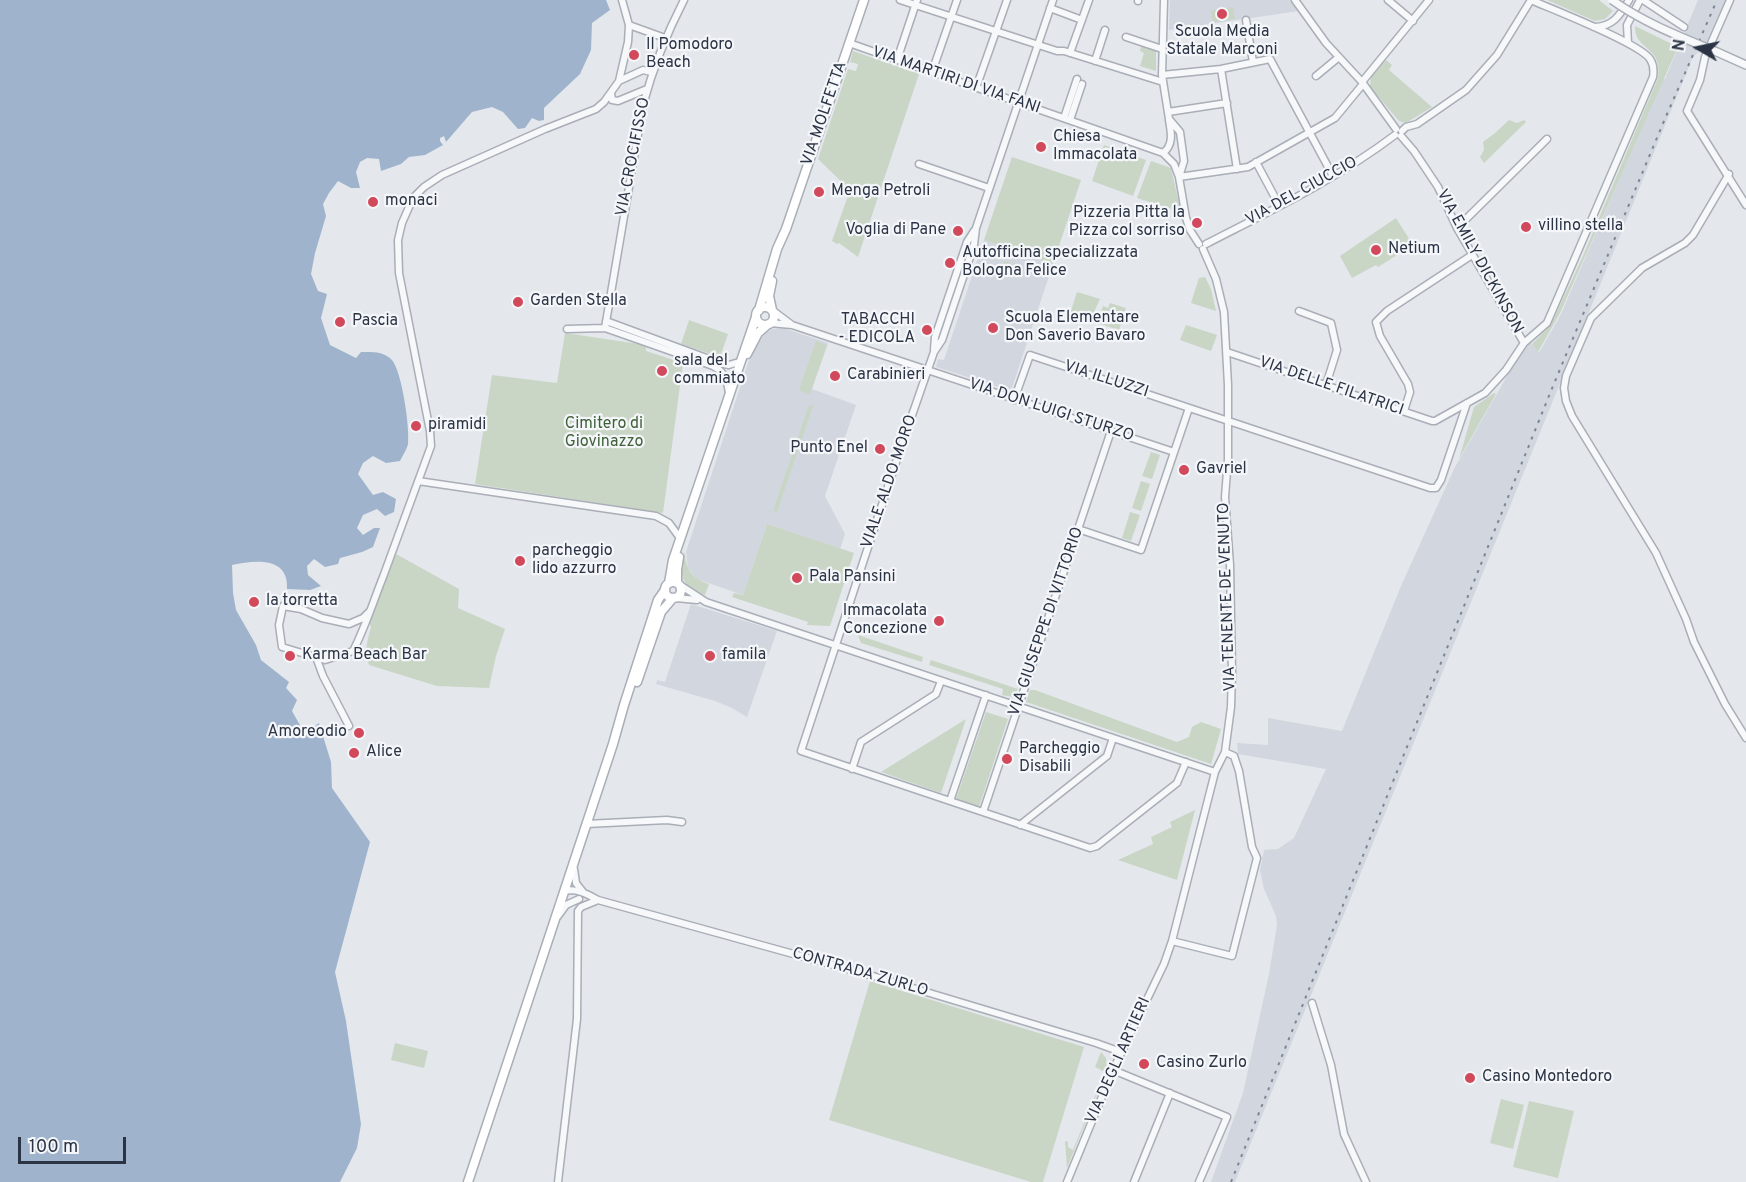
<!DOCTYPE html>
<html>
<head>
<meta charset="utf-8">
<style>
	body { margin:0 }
	#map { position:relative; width:1746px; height:1182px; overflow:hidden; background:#e4e7ec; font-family:Overpass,sans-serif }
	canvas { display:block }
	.north { position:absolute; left:1668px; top:18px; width:60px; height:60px; -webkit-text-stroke:4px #f4f6f9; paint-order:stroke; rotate:279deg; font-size:16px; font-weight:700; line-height:24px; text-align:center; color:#2b3445 }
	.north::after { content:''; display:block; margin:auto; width:21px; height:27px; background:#2b3445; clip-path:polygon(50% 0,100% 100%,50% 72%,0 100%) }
	.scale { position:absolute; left:18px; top:1137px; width:108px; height:27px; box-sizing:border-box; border:3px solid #2b3445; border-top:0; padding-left:8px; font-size:18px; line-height:21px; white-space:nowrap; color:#2b3445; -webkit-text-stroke:4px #f4f6f9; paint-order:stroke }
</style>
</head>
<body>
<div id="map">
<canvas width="1746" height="1182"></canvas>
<div class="north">N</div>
<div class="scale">100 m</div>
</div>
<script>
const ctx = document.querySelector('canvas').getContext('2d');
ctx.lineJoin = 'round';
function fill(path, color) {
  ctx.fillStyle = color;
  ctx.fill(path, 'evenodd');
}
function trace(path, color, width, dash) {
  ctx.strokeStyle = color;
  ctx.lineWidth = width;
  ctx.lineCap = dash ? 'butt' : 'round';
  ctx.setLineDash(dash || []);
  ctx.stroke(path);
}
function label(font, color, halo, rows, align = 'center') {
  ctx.font = font + ' Overpass,sans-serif';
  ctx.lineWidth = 4.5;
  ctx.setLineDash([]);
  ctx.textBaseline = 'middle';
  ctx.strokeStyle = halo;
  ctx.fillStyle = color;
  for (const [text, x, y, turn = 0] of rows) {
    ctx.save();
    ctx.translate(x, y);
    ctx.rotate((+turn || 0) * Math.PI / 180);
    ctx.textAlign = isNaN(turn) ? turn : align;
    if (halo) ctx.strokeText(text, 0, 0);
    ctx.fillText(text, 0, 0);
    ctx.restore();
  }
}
fill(new Path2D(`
	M1170 0H1292L1299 11 1169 30Z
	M1698 0H1725L1706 43 1692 59 1235 1182H1211L1243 1093 1269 974 1277 925 1276 916 1264 889 1260 870 1264 850 1278 849 1294 838 1326 769 1238 754 1237 743 1268 745V718L1342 731 1401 586 1454 469 1507 376 1515 358 1531 343 1539 353 1561 314 1663 78 1665 79Z
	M984 240 1053 264 1011 391 936 367 938 359 944 360Z
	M783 328 828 343 812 389 856 405 825 496 845 534 840 549 767 524 743 595 697 579 688 568 686 552 751 354 765 333 773 329Z
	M691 604 777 631 747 717 732 708 715 701 656 684 657 680 665 682Z`), '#d2d6de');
fill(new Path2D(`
	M1547 0H1599L1613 11 1605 19 1595 21Z
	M1233 7 1235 19 1213 22 1211 11Z
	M1635 26 1678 47 1560 313 1538 352 1532 344 1547 329 1554 318 1583 256 1658 78C1663 45 1634 51 1635 26Z
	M1141 46 1156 51V71L1140 66 1144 53 1140 51Z
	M853 51 919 74 858 257 839 243 837 244 832 241 850 190 818 159 848 69 856 71 858 64 850 62Z
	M1386 60 1392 65 1389 70 1432 107 1406 123 1399 121 1370 87 1371 77Z
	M1509 120 1517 123 1524 120 1526 122 1484 163 1480 157 1484 150 1483 142 1495 133Z
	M1104 145 1146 160 1133 196 1092 181Z
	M1012 157 1081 180 1053 264 984 240Z
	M1151 161 1171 168 1181 212 1137 198Z
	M1396 218 1413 245 1378 267 1376 265 1352 278 1340 256Z
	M1004 261 1024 268 1020 278 1000 271Z
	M1205 277 1211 289 1216 311 1191 303 1199 278Z
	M1077 292 1100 299 1090 321 1070 314Z
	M1110 303 1126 308 1119 330 1097 323 1103 306 1108 308Z
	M689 320 728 334 720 357 681 344Z
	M1186 325 1217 335 1211 351 1180 340Z
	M565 333 646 345V351L683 363 663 513 475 484 492 375 557 383Z
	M816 341 827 345 810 394 799 390Z
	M1494 393 1496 394 1459 459 1474 407Z
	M809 405 813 406 777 512 773 511Z
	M1151 452 1160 455 1152 479 1142 476Z
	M1141 481 1150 484 1141 511 1132 508Z
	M1130 512 1140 515 1131 541 1122 538Z
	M767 524 854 553 830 626 807 625 808 622 732 597 734 593 743 595Z
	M685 552C685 569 693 579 709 584L705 595C681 587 678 575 685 552Z
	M396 554 459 589 458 608 505 629 496 656 489 688 437 686 369 665C363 653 368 639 371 627L369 623Z
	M858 635 923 657 922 662 861 643Z
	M931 660 1018 689 1013 697 1002 695 1003 689 929 665Z
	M1030 690H1035L1177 742 1189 737 1192 727 1201 722 1221 729 1211 764 1026 702Z
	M986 712 1008 719 979 807 956 799Z
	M966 719 941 793 881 772Z
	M1195 810 1177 880 1118 860 1153 844 1151 837 1172 827 1170 822Z
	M870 981 1084 1047 1043 1182H1031L829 1120Z
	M395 1043 428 1051 424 1068 391 1060Z
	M1101 1052 1106 1058 1107 1069 1067 1168 1065 1141 1068 1142V1147L1073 1150 1105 1072 1095 1067Z
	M1501 1099 1524 1105 1513 1149 1490 1143Z
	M1529 1101 1574 1111 1558 1178 1513 1167Z`), '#c9d6c5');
fill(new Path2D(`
	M0 0H606L610 10 592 23 591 50 580 74 544 108V120L539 121 532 118 525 128 518 129 503 112 492 107 472 112 446 142 444 136 440 138V141L443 145 425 155 409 157 401 164 381 171 379 159 367 158 360 162 356 172 360 188H351L338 181 329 193 323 204 326 216 315 253 311 274 318 291 327 294 321 318 330 345 356 358 361 352C373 352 383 351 392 360 402 372 410 428 408 444 407 449 403 455 400 461L386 463 373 456 363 463 358 474 373 495 383 492 396 499 394 512 385 516 377 509 363 515 357 528 363 535 374 528H380L373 547 362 552 340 558 338 564 325 567 314 559 307 566 308 575 321 586 310 590 287 589C289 556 255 560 232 565L233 593 236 610 256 645 261 660 289 682 286 688 297 700 292 711 305 734 319 723 331 762 332 788 370 842 335 972 346 1021 361 1124 357 1148 340 1182H0Z`), '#9fb4cc');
const minor = new Path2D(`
	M900 0 1057 51H1064L1163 82
	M1053 0 976 228 974 245 942 340 934 352 901 447 801 751 1090 848 1097 846 1177 783 1186 762
	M1164 0 1162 75 1169 119 1180 132 1184 161 1179 177 1186 218 1190 230 1199 244
	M1295 0 1326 43 1362 82 1396 129
	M1388 0 1413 21
	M1643 0 1684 27
	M1730 0 1705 57 1700 80 1687 111 1746 205
	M1138 1V0
	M1050 8 1082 20
	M1246 20 1253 62
	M629 25 665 38
	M1594 27C1613 27 1620 15 1629 0
	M1126 37 1162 49
	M849 43 1163 153 1174 164 1179 177
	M1628 43 1627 25 1640 0
	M1070 53 1089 0
	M897 60 917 0
	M1095 61 1105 30
	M1221 69 1237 169
	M932 72 957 0
	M1162 75 1221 69 1270 59 1333 176
	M1316 76 1339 57
	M619 81 643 70 651 72
	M1362 82 1429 0
	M976 88 1007 0
	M611 93 612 100 618 101 647 89
	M1168 112 1227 103
	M1064 118 1077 79
	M1070 120 1082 84
	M1401 136 1414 151 1438 187 1457 228 1524 343
	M1163 153C1174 145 1171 132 1169 120
	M1256 162 1279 205
	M919 164 989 188
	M1729 174 1693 235 1685 243 1642 268 1591 318 1566 376 1564 388 1566 401 1572 416 1656 553 1686 619 1694 642 1725 704 1746 738
	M1179 177 1248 167 1335 118 1363 84
	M1457 228 1547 139
	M1206 244C1270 211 1337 179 1395 135
	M772 310 792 325
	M1299 311 1331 323 1337 350 1326 385
	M606 321 720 363 729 365 739 362
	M770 323 792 325 1174 452
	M605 328 643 105C653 68 666 35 684 0
	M567 329 605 328 713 366C725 372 727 380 729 393
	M934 349 935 337 967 242 974 231
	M1227 352 1432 421H1435L1485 393 1506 370 1524 343 1547 323 1653 77C1654 71 1654 65 1650 59 1639 43 1554 10 1531 0L1497 55 1466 90 1417 124 1406 127 1402 131
	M1014 400 1030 355 1430 488H1436L1441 480 1467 403
	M1404 411 1410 392 1408 384 1380 336 1376 322 1387 311 1472 255
	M418 481 656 516 669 523 680 538
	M1078 529 1141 550 1189 408
	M680 585 706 602 1215 772
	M676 598 697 600
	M370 611 363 618 349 624 322 618 301 609 283 606 279 625 282 647 325 660 353 651C365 628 373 602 383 577 399 534 415 490 431 446L430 431 399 273 398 240 402 223 413 198 424 187 442 175 545 129 596 109 604 102 619 81 628 42 629 25 622 0
	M316 657 323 676 349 726
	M852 769 861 742 936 694 941 681
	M950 801 986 695
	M983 812 1111 431
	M586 824 667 820 682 822
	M1020 825 1107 756 1113 738
	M574 869 576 883 583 892
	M564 891C577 888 587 894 598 900L873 976 1096 1043 1121 1052
	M558 916 566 905 579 899
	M1172 941 1232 956 1257 858 1252 847 1239 771 1234 756 1225 752
	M1312 1003 1331 1065 1344 1134 1366 1182
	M1113 1070 1227 1117 1199 1182
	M558 1182 577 1019 578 911 581 907 598 900
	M1067 1182 1113 1070 1164 964 1172 941 1215 772 1225 752 1231 707 1232 672 1230 565 1225 497 1228 459V385L1224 312 1216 279 1203 249
	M1134 1182 1170 1093`);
const tertiary = new Path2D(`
	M1717 52 1746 65`);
const secondary = new Path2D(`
	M772 281 769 296 772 310
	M756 316a9 9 0 1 1 18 0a9 9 0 1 1-18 0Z
	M759 310 777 249 786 229 864 0
	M747 354 758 333 767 325
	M665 590a8 8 0 1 1 16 0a8 8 0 1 1-16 0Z
	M669 583 673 560 756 317
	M677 583V570L679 557
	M637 682 661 612 673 598
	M468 1182 613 744 624 705 658 600 665 590`);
trace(minor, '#a9aeb7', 9);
trace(tertiary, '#a9aeb7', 10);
trace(secondary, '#a9aeb7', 11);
trace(minor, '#f7f8fa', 6);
trace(tertiary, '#f7f8fa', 7);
trace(secondary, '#fff', 8);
trace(new Path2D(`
	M1231 1182 1553 386 1664 121 1717 0`), '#7d8696', 2, [3, 6]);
const tertiaryBridge = new Path2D(`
	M1612 0C1644 23 1681 37 1717 52`);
trace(tertiaryBridge, '#a9aeb7', 10, []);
trace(tertiaryBridge, '#f7f8fa', 7);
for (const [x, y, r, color] of [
	[1222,14,6,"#d1495b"],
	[634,55,6,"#d1495b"],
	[1041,147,6,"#d1495b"],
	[819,192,6,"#d1495b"],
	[373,202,6,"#d1495b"],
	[1197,223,6,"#d1495b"],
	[1526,227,6,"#d1495b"],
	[958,231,6,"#d1495b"],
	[1376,250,6,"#d1495b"],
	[950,263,6,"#d1495b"],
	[518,302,6,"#d1495b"],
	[340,322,6,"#d1495b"],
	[993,328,6,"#d1495b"],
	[927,330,6,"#d1495b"],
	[662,371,6,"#d1495b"],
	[835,376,6,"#d1495b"],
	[416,426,6,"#d1495b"],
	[880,449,6,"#d1495b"],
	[1184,470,6,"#d1495b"],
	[520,561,6,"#d1495b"],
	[797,578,6,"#d1495b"],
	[254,602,6,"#d1495b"],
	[939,621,6,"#d1495b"],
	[290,656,6,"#d1495b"],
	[710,656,6,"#d1495b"],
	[359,733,6,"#d1495b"],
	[354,753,6,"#d1495b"],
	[1007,759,6,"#d1495b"],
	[1144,1064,6,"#d1495b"],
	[1470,1078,6,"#d1495b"]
]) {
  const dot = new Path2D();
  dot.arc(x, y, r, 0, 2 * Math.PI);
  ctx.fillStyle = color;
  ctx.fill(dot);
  trace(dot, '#f4f6f9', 2);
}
label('16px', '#2b3445', '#f4f6f9', [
	["Scuola Media",1222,33,"center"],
	["Statale Marconi",1222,51,"center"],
	["Il Pomodoro",646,46],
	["Beach",646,64],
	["Chiesa",1053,138],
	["Immacolata",1053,156],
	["Menga Petroli",831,192],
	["monaci",385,202],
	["Pizzeria Pitta la",1185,214,"right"],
	["Pizza col sorriso",1185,232,"right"],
	["villino stella",1538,227],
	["Voglia di Pane",946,231,"right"],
	["Netium",1388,250],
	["Autofficina specializzata",962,254],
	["Bologna Felice",962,272],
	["Garden Stella",530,302],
	["Scuola Elementare",1005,319],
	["Don Saverio Bavaro",1005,337],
	["TABACCHI",915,321,"right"],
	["- EDICOLA",915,339,"right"],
	["Pascia",352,322],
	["sala del",674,362],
	["commiato",674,380],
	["Carabinieri",847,376],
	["piramidi",428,426],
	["Punto Enel",868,449,"right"],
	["Gavriel",1196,470],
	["parcheggio",532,552],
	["lido azzurro",532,570],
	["Pala Pansini",809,578],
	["la torretta",266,602],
	["Immacolata",927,612,"right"],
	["Concezione",927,630,"right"],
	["Karma Beach Bar",302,656],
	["famila",722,656],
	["Amoreodio",347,733,"right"],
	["Parcheggio",1019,750],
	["Disabili",1019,768],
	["Alice",366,753],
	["Casino Zurlo",1156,1064],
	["Casino Montedoro",1482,1078]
], 'left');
label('16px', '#2b3445', '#f4f6f9', [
	["VIA MARTIRI DI VIA FANI",956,81,19],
	["VIA MOLFETTA",825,114,-71],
	["VIA CROCIFISSO",634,157,-79],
	["VIA DEL CIUCCIO",1302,192,-29],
	["VIA EMILY DICKINSON",1479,262,61],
	["VIA ILLUZZI",1106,380,18],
	["VIA DELLE FILATRICI",1331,387,19],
	["VIA DON LUIGI STURZO",1051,411,18],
	["VIALE ALDO MORO",890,482,-71],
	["VIA TENENTE DE VENUTO",1228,597,-92],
	["VIA GIUSEPPE DI VITTORIO",1047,622,-71],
	["CONTRADA ZURLO",860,973,16],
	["VIA DEGLI ARTIERI",1119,1061,-66]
]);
label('16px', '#3f6138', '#f4f6f9', [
	["Cimitero di",604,425],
	["Giovinazzo",604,443]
]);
</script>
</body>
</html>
